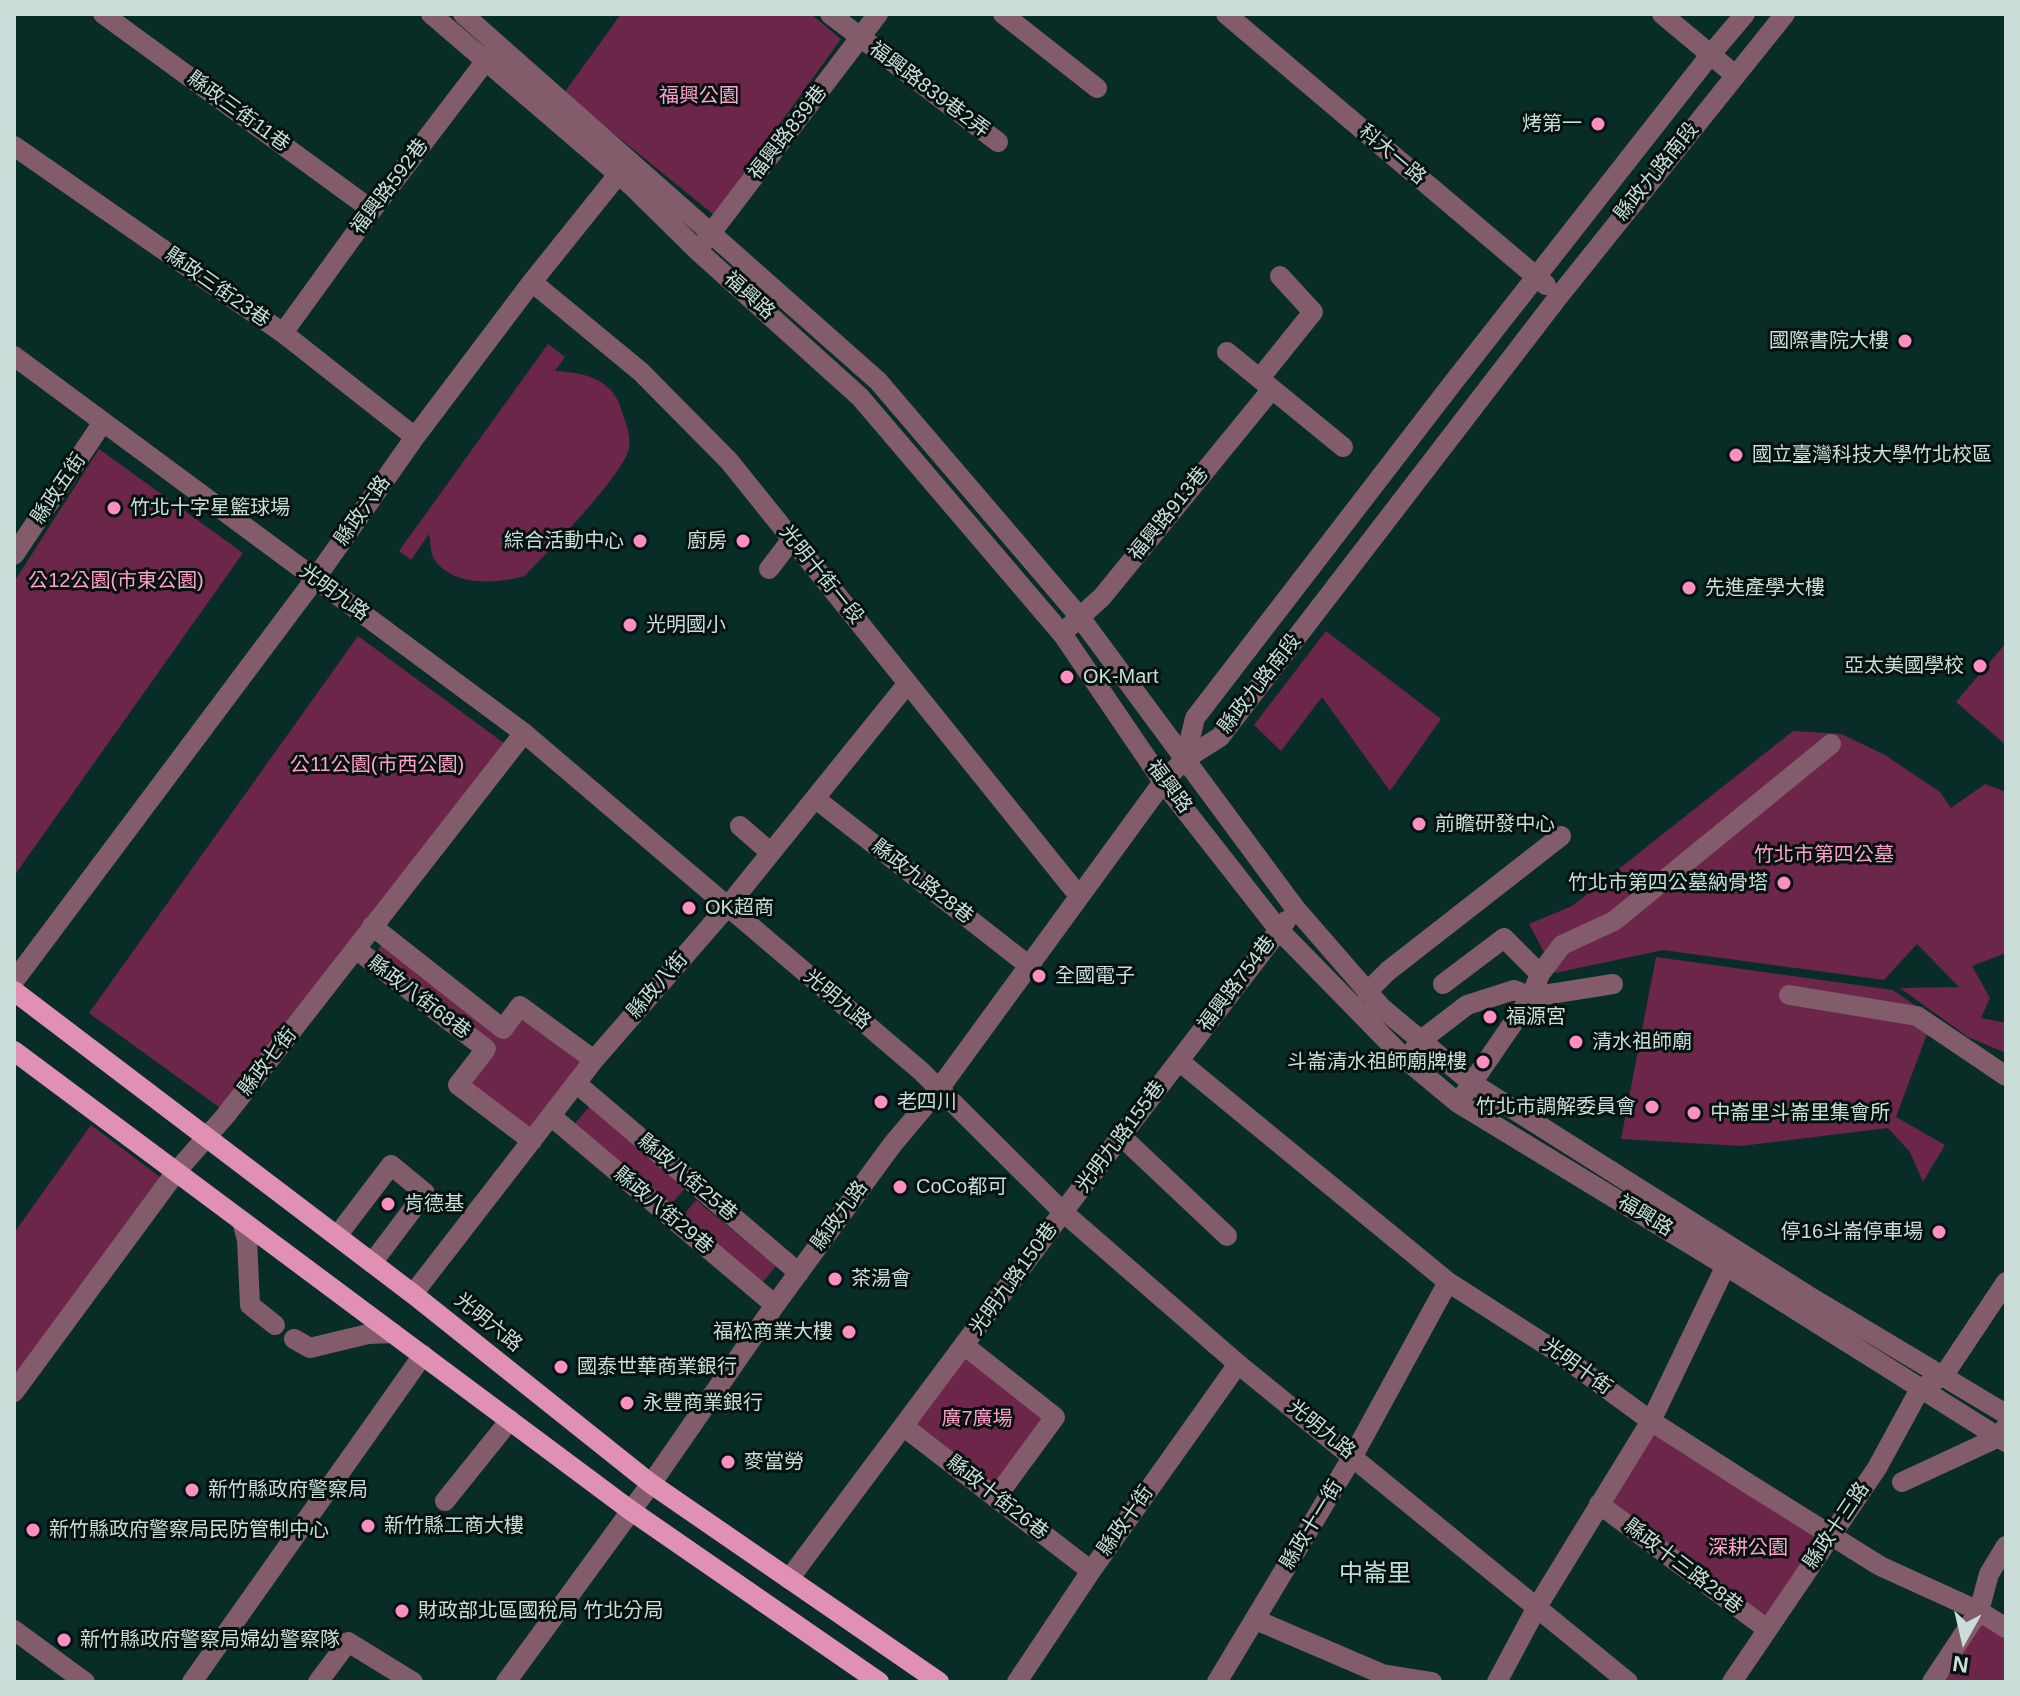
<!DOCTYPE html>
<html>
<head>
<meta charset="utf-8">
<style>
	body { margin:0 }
	#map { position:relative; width:2020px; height:1696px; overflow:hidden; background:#082d27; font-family:Arial,sans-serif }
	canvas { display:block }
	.frame { position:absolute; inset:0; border:16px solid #caddd9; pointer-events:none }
	.north { position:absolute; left:1924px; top:1600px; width:80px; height:80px; -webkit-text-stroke:6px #05120f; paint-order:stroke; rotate:188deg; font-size:22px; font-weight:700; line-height:32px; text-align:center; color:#caddd9 }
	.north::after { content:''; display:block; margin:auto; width:28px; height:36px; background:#caddd9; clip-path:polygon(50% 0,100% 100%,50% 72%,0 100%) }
</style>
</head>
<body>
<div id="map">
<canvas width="2020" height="1696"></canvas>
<div class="frame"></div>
<div class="north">N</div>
</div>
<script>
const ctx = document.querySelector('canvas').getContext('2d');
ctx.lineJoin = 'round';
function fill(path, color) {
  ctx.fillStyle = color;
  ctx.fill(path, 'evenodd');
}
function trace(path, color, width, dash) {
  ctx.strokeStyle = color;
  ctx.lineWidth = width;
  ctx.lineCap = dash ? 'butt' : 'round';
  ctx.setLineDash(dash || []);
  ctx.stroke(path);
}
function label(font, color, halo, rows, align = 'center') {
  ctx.font = font + ' Arial,"Noto Sans TC",sans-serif';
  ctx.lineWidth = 6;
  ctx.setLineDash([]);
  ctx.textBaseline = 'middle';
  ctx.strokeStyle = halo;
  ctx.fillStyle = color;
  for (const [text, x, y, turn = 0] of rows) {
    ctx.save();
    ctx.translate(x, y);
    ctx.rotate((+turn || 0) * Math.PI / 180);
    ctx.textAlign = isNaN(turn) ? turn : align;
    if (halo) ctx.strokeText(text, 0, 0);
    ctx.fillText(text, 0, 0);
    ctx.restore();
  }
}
fill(new Path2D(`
	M621 14H811L841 39 714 215 564 93Z
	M548 344 565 357 555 371C581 372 611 378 620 406 624 419 632 435 629 448 624 475 547 552 525 576 497 583 454 588 434 559 430 553 431 541 429 534L411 560 399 551Z
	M99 449 243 553 14 876V582Z
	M1326 631 1441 719 1390 791 1322 697 1281 751 1254 725Z
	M358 636 508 746 223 1110 89 1013Z
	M2006 643V745L1956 702Z
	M1793 731 1841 734 1885 755 1940 792 1951 808 1985 784 2006 792V953L1972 966 1990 998 1981 1018 2006 1023V1053L1968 1037 1900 988 1959 987 1917 944 1884 980 1663 950 1555 973 1529 924 1572 906Z
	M384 942 505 1036 522 1017 583 1064 530 1131 470 1085 497 1051 374 955Z
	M1656 957 1893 990 1933 1018 1896 1117 1945 1145 1923 1182 1910 1152 1888 1128 1741 1146 1621 1139Z
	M590 1106 686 1187 667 1209 571 1128Z
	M91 1125 168 1183 14 1392V1233Z
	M696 1200 776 1266 761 1284 681 1218Z
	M965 1346 1055 1417 997 1496 903 1426Z
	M1651 1421 1830 1534 1767 1629 1599 1504Z
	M1979 1611 2006 1628V1682H1932Z`), '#6c264a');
trace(new Path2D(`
	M103 14 372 210
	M431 14 634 188 698 251 860 397 1063 635 1163 782 1279 930 1405 1059 1458 1103 1726 1266 2006 1442
	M463 14 878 381 1079 616 1295 908 1382 1008 1472 1083 1807 1295 2006 1414
	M830 14 998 142
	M1003 14 1097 88
	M1226 14 1546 285
	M1662 14 1735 75
	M14 146 283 333 415 437
	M705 241 878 14
	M532 282 641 372 729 461 1079 896
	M283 333 372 210 494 50
	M1227 352 1343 447
	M14 356 524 733 921 1071 1063 1212 1238 1364 1628 1682
	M1260 378 1313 312 1280 276
	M14 555 103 422
	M769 569 792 539
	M1070 626 1102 597 1272 389
	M1185 759 1195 718 1452 384 1711 54 1745 14
	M816 799 1028 965
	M740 826 771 853
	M372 926 503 1029 520 1006 594 1060
	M356 949 486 1049 458 1085 532 1141
	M1540 974 1562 945 1614 921 1831 744
	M14 981 315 579 415 437 532 282 625 166
	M1443 984 1504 938 1540 974 1531 997 1613 984
	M1367 992 1388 971 1561 836
	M1789 995 1917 1016 2006 1076
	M1413 1051 1420 1041 1467 1005 1514 990 1531 997 1465 1093
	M1179 1061 1448 1282 1551 1348 1651 1421 1749 1484 1880 1566 1979 1611 2006 1628
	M576 1083 799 1273
	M551 1116 775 1305
	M1121 1136 1227 1236
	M242 1221 247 1240 250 1305 275 1325
	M337 1236 391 1165 425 1193 372 1263
	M413 1294 594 1060 728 906 908 683
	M294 1339 310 1348 368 1334 393 1333
	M965 1346 1055 1417 997 1496
	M14 1392 176 1172 226 1115 524 733
	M903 1426 1091 1571
	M1902 1482 1999 1437 2004 1429
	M445 1501 510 1420
	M1599 1504 1767 1629
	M789 1579 1063 1212 1286 921
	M1256 1620 1382 1674 1432 1682
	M14 1630 85 1682
	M192 1682 423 1355
	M318 1682 348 1642 413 1682
	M506 1682 658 1474 775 1305 892 1145 939 1089 1163 782 1185 759 1220 737 1559 296 1785 14
	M1017 1682 1091 1571 1238 1364
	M1217 1682 1353 1456 1448 1282
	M1497 1682 1537 1607 1651 1421 1731 1255
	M1732 1682 1877 1468 1920 1389 1944 1375 2006 1282
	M1932 1682 1979 1611 1989 1574 2006 1546`), '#835c6c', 20);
trace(new Path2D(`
	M14 991 413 1294 650 1483 939 1682
	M14 1051 630 1510 879 1682`), '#e090b3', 20);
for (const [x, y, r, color] of [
	[1598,124,8,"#fc8fc1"],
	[1905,341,8,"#fc8fc1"],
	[1736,455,8,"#fc8fc1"],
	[114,508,8,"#fc8fc1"],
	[640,541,8,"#fc8fc1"],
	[743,541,8,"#fc8fc1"],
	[1689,588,8,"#fc8fc1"],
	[630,625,8,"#fc8fc1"],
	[1980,666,8,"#fc8fc1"],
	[1067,677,8,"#fc8fc1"],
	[1419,824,8,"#fc8fc1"],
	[1784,883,8,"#fc8fc1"],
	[689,908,8,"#fc8fc1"],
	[1039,976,8,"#fc8fc1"],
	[1490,1017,8,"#fc8fc1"],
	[1576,1042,8,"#fc8fc1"],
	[1483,1062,8,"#fc8fc1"],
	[881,1102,8,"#fc8fc1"],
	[1652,1107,8,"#fc8fc1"],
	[1694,1113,8,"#fc8fc1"],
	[900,1187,8,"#fc8fc1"],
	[388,1204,8,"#fc8fc1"],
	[1939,1232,8,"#fc8fc1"],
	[835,1279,8,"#fc8fc1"],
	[849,1332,8,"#fc8fc1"],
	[561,1367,8,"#fc8fc1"],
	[627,1403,8,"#fc8fc1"],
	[728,1462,8,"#fc8fc1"],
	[192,1490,8,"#fc8fc1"],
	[368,1526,8,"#fc8fc1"],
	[33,1530,8,"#fc8fc1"],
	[402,1611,8,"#fc8fc1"],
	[64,1640,8,"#fc8fc1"]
]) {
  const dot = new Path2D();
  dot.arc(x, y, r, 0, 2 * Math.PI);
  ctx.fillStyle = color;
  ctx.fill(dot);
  trace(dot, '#05120f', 3);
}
label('20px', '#caddd9', '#05120f', [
	["福興路839巷2弄",929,90,37],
	["縣政三街11巷",238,112,36],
	["福興路839巷",788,133,-52],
	["科大一路",1392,155,40],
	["縣政九路南段",1657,172,-51],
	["福興路592巷",390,187,-53],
	["縣政三街23巷",217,288,35],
	["福興路",749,296,42],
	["縣政五街",59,489,-56],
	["縣政六路",363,511,-55],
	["福興路913巷",1169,514,-51],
	["光明十街一段",821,575,51],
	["光明九路",334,593,36],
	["縣政九路南段",1260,684,-52],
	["福興路",1169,787,53],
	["縣政九路28巷",922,882,38],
	["福興路754巷",1237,984,-53],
	["縣政八街",658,986,-49],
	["縣政八街68巷",419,998,37],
	["光明九路",837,1000,40],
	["縣政七街",268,1062,-52],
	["光明九路155巷",1121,1137,-53],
	["縣政八街25巷",687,1178,40],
	["縣政八街29巷",663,1211,40],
	["縣政九路",840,1216,-54],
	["福興路",1645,1216,31],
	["光明九路150巷",1014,1279,-54],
	["光明六路",488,1323,39],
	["光明十街",1577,1367,36],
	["光明九路",1321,1430,39],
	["縣政十街26巷",997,1498,38],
	["縣政十街",1126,1521,-55],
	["縣政十一街",1312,1525,-59],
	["縣政十三路",1837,1526,-56],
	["縣政十三路28巷",1683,1567,37]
]);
label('20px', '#ffa0ca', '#05120f', [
	["福興公園",699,96],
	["公12公園(市東公園)",116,581],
	["公11公園(市西公園)",377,765],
	["竹北市第四公墓",1824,855],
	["廣7廣場",977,1419],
	["深耕公園",1748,1548]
]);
label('20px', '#caddd9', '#05120f', [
	["烤第一",1582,124,"right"],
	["國際書院大樓",1889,341,"right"],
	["國立臺灣科技大學竹北校區",1752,455],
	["竹北十字星籃球場",130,508],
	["綜合活動中心",624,541,"right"],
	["廚房",727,541,"right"],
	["先進產學大樓",1705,588],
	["光明國小",646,625],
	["亞太美國學校",1964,666,"right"],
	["OK-Mart",1083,677],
	["前瞻研發中心",1435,824],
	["竹北市第四公墓納骨塔",1768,883,"right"],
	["OK超商",705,908],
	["全國電子",1055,976],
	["福源宮",1506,1017],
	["清水祖師廟",1592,1042],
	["斗崙清水祖師廟牌樓",1467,1062,"right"],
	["老四川",897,1102],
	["竹北市調解委員會",1636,1107,"right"],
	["中崙里斗崙里集會所",1710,1113],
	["CoCo都可",916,1187],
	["肯德基",404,1204],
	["停16斗崙停車場",1923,1232,"right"],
	["茶湯會",851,1279],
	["福松商業大樓",833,1332,"right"],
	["國泰世華商業銀行",577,1367],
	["永豐商業銀行",643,1403],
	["麥當勞",744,1462],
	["新竹縣政府警察局",208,1490],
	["新竹縣工商大樓",384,1526],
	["新竹縣政府警察局民防管制中心",49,1530],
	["財政部北區國稅局 竹北分局",418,1611],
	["新竹縣政府警察局婦幼警察隊",80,1640]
], 'left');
label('24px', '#b8ded5', '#05120f', [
	["中崙里",1375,1574]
]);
</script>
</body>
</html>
